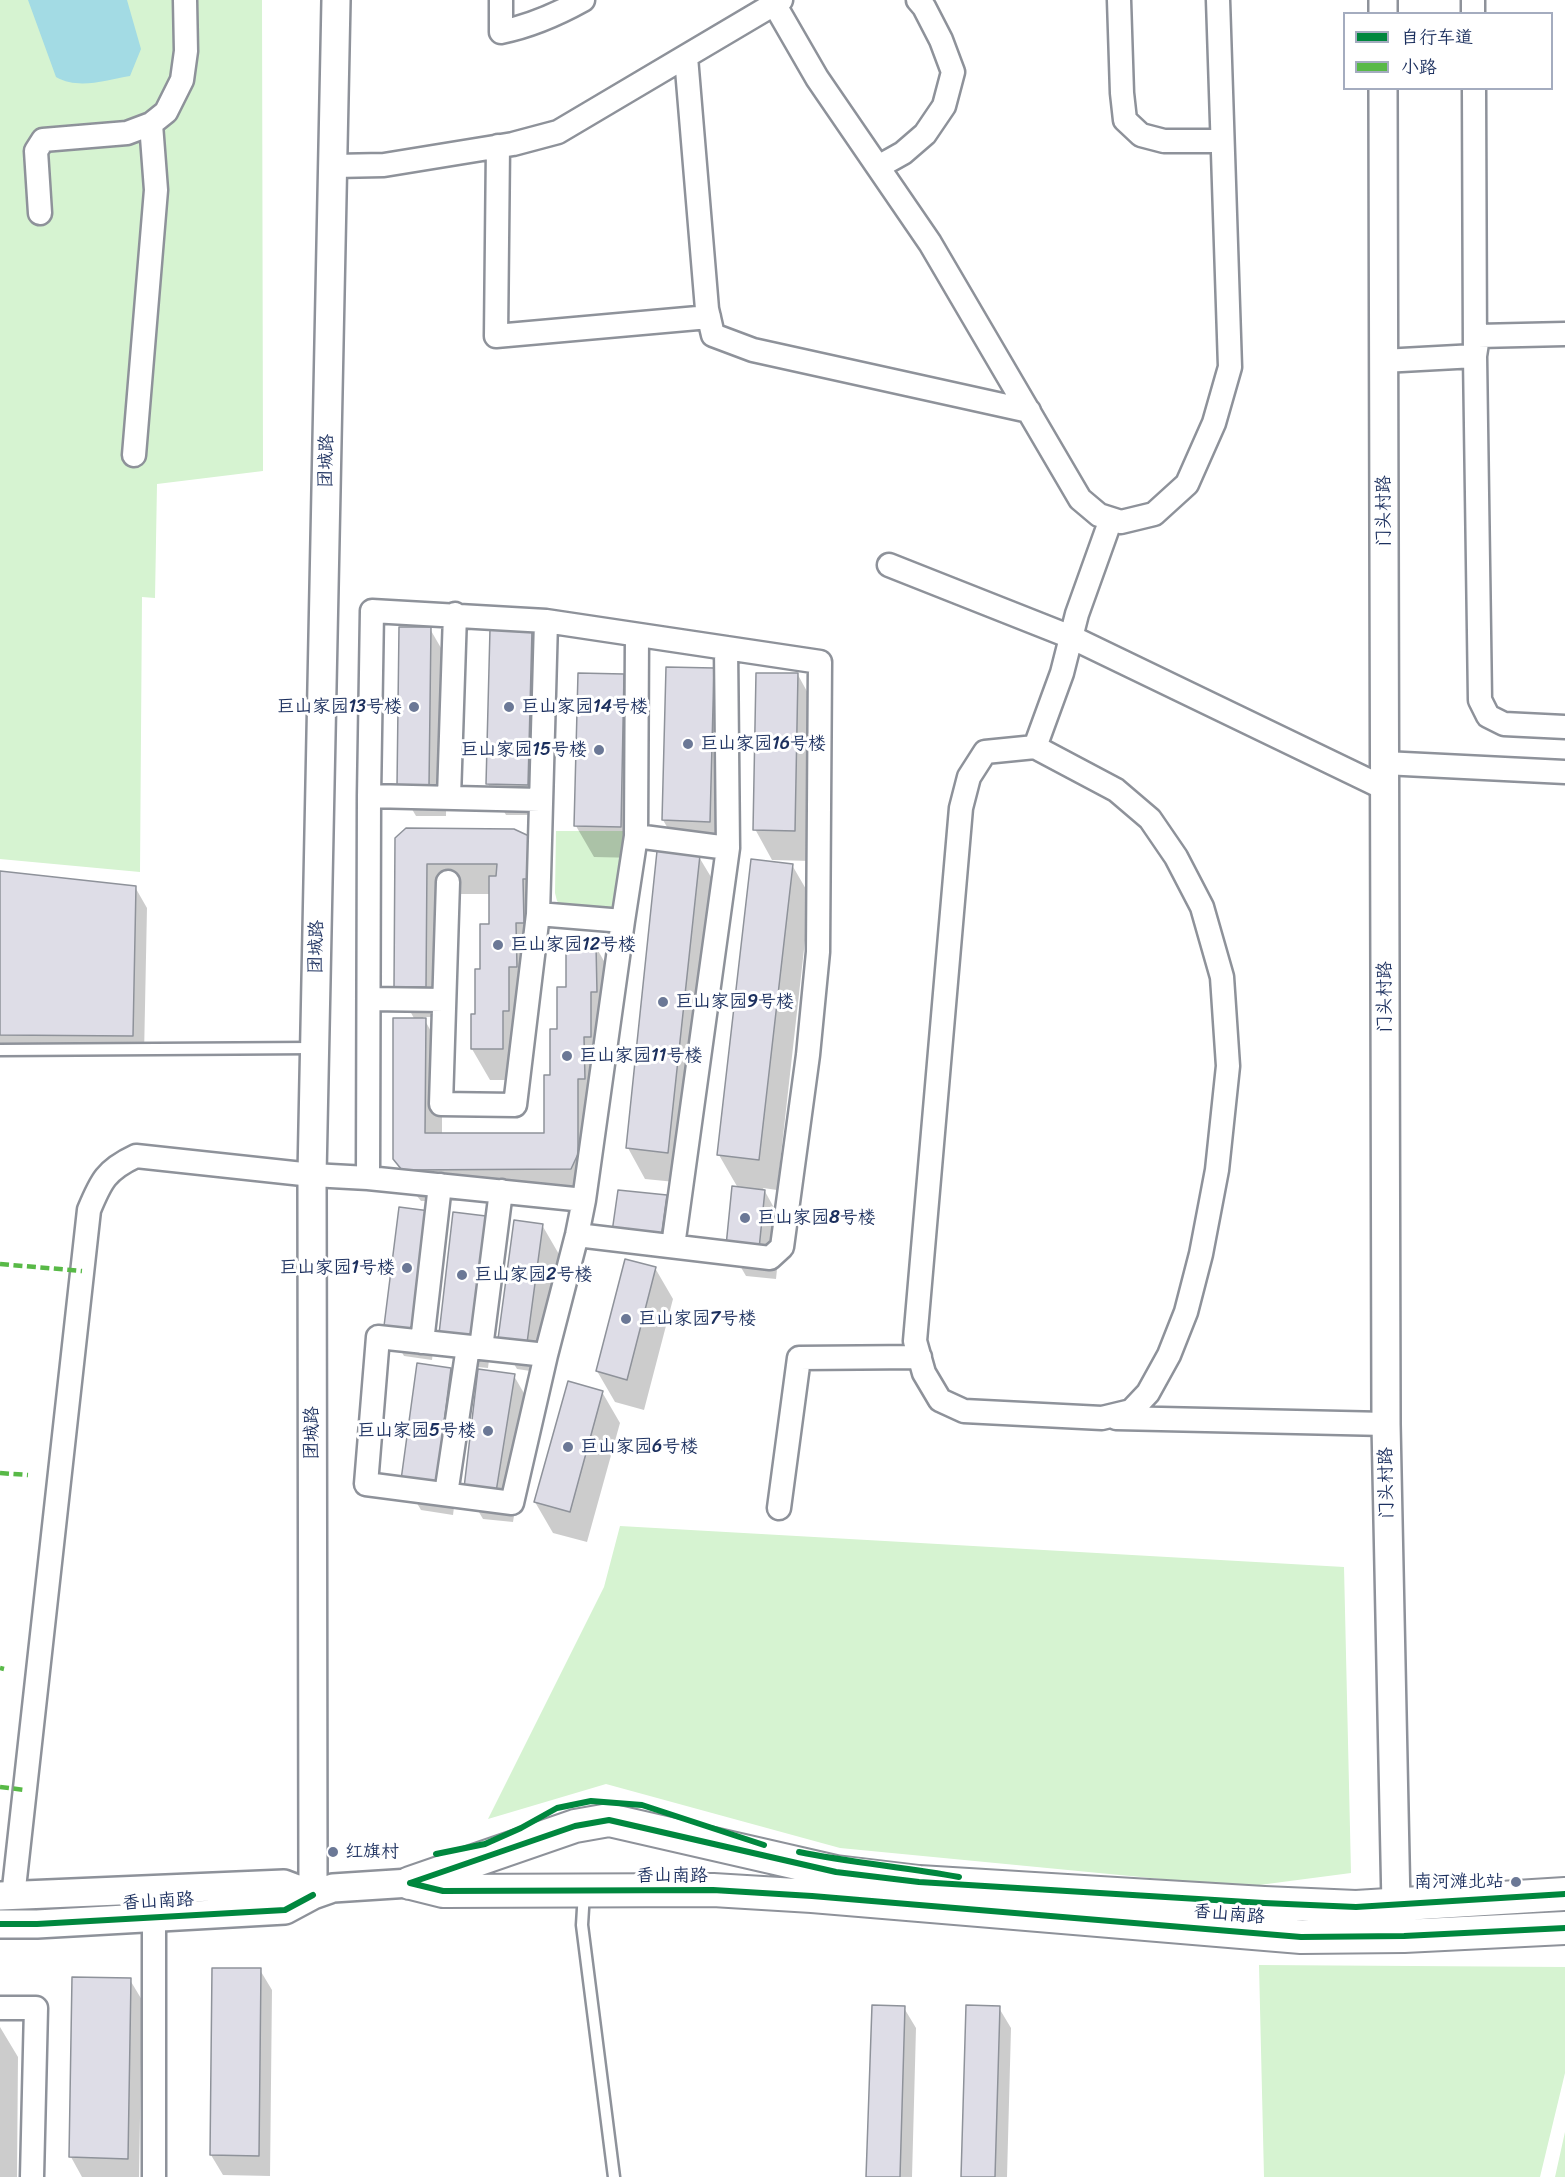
<!DOCTYPE html>
<html>
<head>
<meta charset="utf-8">
<style>
	body { margin:0 }
	#map { position:relative; width:1565px; height:2177px; overflow:hidden; background:#fff; font-family:Sriracha,"LXGW WenKai TC",sans-serif }
	canvas { display:block }
	.legend { position:absolute; left:1343px; top:12px; width:210px; height:78px; box-sizing:border-box; background:#fff; border:2px solid #a4acbf; margin:0; padding:8px 10px; list-style:none; font-size:18px; color:#1b2f5e }
	.legend li { display:flex; align-items:center; gap:12px; height:30px }
	.legend b { width:30px; border:2px solid #a4acbf }
</style>
</head>
<body>
<div id="map">
<canvas width="1565" height="2177"></canvas>
<ul class="legend">
<li><b style="height:8px;background:#00873e"></b>自行车道</li>
<li><b style="height:8px;background:#58b947"></b>小路</li>
</ul>
</div>
<script>
const ctx = document.querySelector('canvas').getContext('2d');
ctx.lineJoin = 'round';
function fill(path, color) {
  ctx.fillStyle = color;
  ctx.fill(path, 'evenodd');
}
function trace(path, color, width, dash) {
  ctx.strokeStyle = color;
  ctx.lineWidth = width;
  ctx.lineCap = dash ? 'butt' : 'round';
  ctx.setLineDash(dash || []);
  ctx.stroke(path);
}
function label(font, color, halo, rows, align = 'center') {
  ctx.font = font + ' Sriracha,"LXGW WenKai TC",sans-serif';
  ctx.lineWidth = 6;
  ctx.setLineDash([]);
  ctx.textBaseline = 'middle';
  ctx.strokeStyle = halo;
  ctx.fillStyle = color;
  for (const [text, x, y, turn = 0] of rows) {
    ctx.save();
    ctx.translate(x, y);
    ctx.rotate((+turn || 0) * Math.PI / 180);
    ctx.textAlign = isNaN(turn) ? turn : align;
    if (halo) ctx.strokeText(text, 0, 0);
    ctx.fillText(text, 0, 0);
    ctx.restore();
  }
}
fill(new Path2D(`
	M0 0H262L263 471 157 484 155 598 142 597 140 872 0 859Z
	M556 831H631L625 909 563 908 557 901 555 893Z
	M620 1526 1344 1567 1351 1873 1244 1887 840 1848 606 1784 488 1819 604 1587Z
	M1259 1965 1565 1967V2073L1540 2177H1264Z
	M1565 2132V2177H1555Z`), '#d6f3d1');
fill(new Path2D(`
	M28 0H127L141 49 130 76C105 80 79 90 56 77Z`), '#a3dbe4');
fill(new Path2D(`
	M430 629 448 660 446 816H416L398 785Z
	M531 631 549 662 545 815H506L488 784Z
	M667 668 713 670 731 701 727 852 681 851 663 820Z
	M798 675 815 706 812 861 772 860 755 829Z
	M624 676 641 707 638 858 594 857 576 826Z
	M397 839 545 868 520 1080H490L472 1049 482 971 490 925V894H444L443 1017H423L442 1051V1134L546 1135 552 1077 567 989 596 947 613 977 589 1200 421 1201 412 1190 394 1159 415 1020 396 986Z
	M699 857 717 887 685 1183 645 1179 628 1148Z
	M792 865 810 896 777 1190 763 1188 782 1222 776 1279 746 1276 728 1245 738 1188 719 1155Z
	M0 873 135 887 147 908 144 1056 0 1055Z
	M666 1196 675 1212 669 1253 622 1247Z
	M429 1212 446 1243 432 1360 404 1356 386 1325Z
	M485 1217 503 1248 488 1368 458 1365 440 1334Z
	M542 1225 560 1256 544 1373 517 1369 499 1339Z
	M655 1268 673 1299 644 1410 615 1402 597 1371Z
	M451 1369 468 1400 453 1515 421 1510 403 1480Z
	M514 1376 532 1407 513 1522 483 1519 465 1488Z
	M602 1392 620 1423 587 1542 553 1533 535 1502Z
	M260 1970 272 1990 270 2176 223 2175 211 2155Z
	M130 1980 142 2000 139 2177H82L71 2157Z
	M904 2008 916 2028 912 2177H868Z
	M999 2008 1011 2028 1007 2177H963Z
	M0 2027 18 2057 17 2177H0Z`), '#0003');
const building = new Path2D(`
	M399 627H431L429 786H397Z
	M490 629 532 630 528 785 486 784Z
	M666 667 714 668 710 822 662 820Z
	M578 673 624 674 621 827 574 826Z
	M756 673H798L795 831 753 830Z
	M406 828 514 829 529 836V879H523L524 923H516L517 967H509V1011H503V1049H471V1014H475V969H480V924H489V876H496L497 864H427L426 987H394L395 838Z
	M657 851 700 855 668 1153 626 1148Z
	M751 859 793 864 759 1160 717 1155Z
	M0 871 136 886 133 1036 0 1035Z
	M566 945H596L597 992H591V1037H584L585 1079H578V1154L571 1169 402 1170 393 1159V1018H426L425 1133H544V1075H550V1029H557V987H566Z
	M732 1186 765 1190 759 1249 726 1246Z
	M618 1190 667 1195 661 1238 612 1232Z
	M399 1207 430 1211 415 1329 384 1326Z
	M453 1212 486 1216 471 1338 439 1334Z
	M514 1220 543 1224 527 1343 498 1339Z
	M625 1259 656 1267 627 1380 596 1371Z
	M417 1363 451 1368 436 1485 401 1480Z
	M478 1369 515 1374 496 1492 464 1488Z
	M568 1381 603 1391 570 1512 534 1502Z
	M212 1968H261L259 2156 210 2155Z
	M72 1977 131 1978 128 2159 69 2157Z
	M872 2005 905 2006 900 2177H866Z
	M966 2005 1000 2006 995 2177H961Z`);
fill(building, '#dedde7');
trace(building, '#8e929a', 1.5);
const service = new Path2D(`
	M0 1050 314 1048
	M584 1892 582 1925 614 2177`);
const minor = new Path2D(`
	M501 0V32C531 26 556 15 583 0
	M772 0 817 78 930 243 1080 499 1099 515 1121 522 1154 514 1187 484 1214 423 1230 367 1218 0
	M1119 0 1122 93 1125 120 1141 135 1164 141H1222
	M1473 0V14
	M686 57 707 309 713 335 753 350 1029 411
	M1474 88 1475 356 1480 700 1488 716 1504 724 1565 727
	M498 146 496 336 709 317
	M334 166 384 165 513 144 558 132 781 0
	M878 167 903 153 925 134 944 106 953 72 941 40 924 7 918 0
	M40 213 36 151 43 140 127 133 151 124
	M1383 361 1475 356 1478 336 1565 334
	M134 455 156 190 151 124 166 112 182 80 186 51 185 0
	M889 565 1071 637 1384 788
	M546 621 820 662 818 952 808 1055 782 1247 770 1258 577 1235
	M1035 747 1116 790 1150 819 1176 857 1202 907 1222 977 1228 1066 1217 1170 1201 1254 1186 1312 1169 1355 1148 1393 1131 1411 1102 1418 964 1411 940 1400 924 1373 915 1341 961 808 969 777 985 752Z
	M1035 747 1062 673 1077 614 1111 519
	M1384 763 1565 772
	M449 797 455 614
	M636 836 728 848
	M538 914 546 621 372 611 369 796 540 800
	M623 921 636 836 637 635
	M369 999 444 1000
	M368 1178 369 796
	M673 1246 728 848 726 648
	M422 1342 440 1185
	M481 1348 501 1191
	M546 1355 378 1337 366 1484 512 1503 546 1355 577 1235 584 1200
	M1116 1418 1386 1424
	M446 1494 468 1347
	M779 1508 799 1358 920 1357
	M13 1897 89 1210C101 1181 106 1170 136 1156L312 1175 368 1178 584 1200 623 921 538 914 515 1105 441 1104 448 882
	M154 1917V2177
	M0 2008H36L32 2177`);
const tertiary = new Path2D(`
	M1383 0V14
	M1383 88 1386 1424 1396 1905
	M313 1895 312 1175 336 0
	M0 1896 284 1884 313 1895
	M0 1924H37L285 1910 313 1895 333 1888 410 1883`);
const secondary = new Path2D(`
	M410 1883 575 1826 609 1820 836 1872 919 1882 1264 1903 1356 1907 1565 1894
	M411 1883 443 1891 713 1890 812 1896 1301 1937 1404 1936 1565 1928`);
trace(service, '#8e929a', 15);
trace(minor, '#8e929a', 27);
trace(tertiary, '#8e929a', 32);
trace(secondary, '#8e929a', 36);
trace(service, '#fff', 10);
trace(minor, '#fff', 22);
trace(tertiary, '#fff', 27);
trace(secondary, '#fff', 32);
trace(new Path2D(`
	M0 1264 82 1271
	M0 1473 28 1475
	M0 1668 4 1669
	M0 1787 25 1790`), '#58b947', 4.5, [9, 4.5]);
trace(new Path2D(`
	M799 1852C852 1863 906 1867 959 1877
	M436 1854 485 1844 521 1828 557 1808 591 1801 642 1805 764 1845
	M410 1883 575 1826 609 1820 836 1872 919 1882 1264 1903 1356 1907 1565 1894
	M410 1883 443 1891 713 1890 812 1896 1301 1937 1404 1936 1565 1928
	M0 1924H37L285 1910 313 1895`), '#00873e', 6);
for (const [x, y, r, color] of [
	[414,707,6,"#6b7896"],
	[509,707,6,"#6b7896"],
	[688,744,6,"#6b7896"],
	[599,750,6,"#6b7896"],
	[498,945,6,"#6b7896"],
	[663,1002,6,"#6b7896"],
	[567,1056,6,"#6b7896"],
	[745,1218,6,"#6b7896"],
	[407,1268,6,"#6b7896"],
	[462,1275,6,"#6b7896"],
	[626,1319,6,"#6b7896"],
	[488,1431,6,"#6b7896"],
	[568,1447,6,"#6b7896"],
	[333,1852,6,"#6b7896"],
	[1516,1882,6,"#6b7896"]
]) {
  const dot = new Path2D();
  dot.arc(x, y, r, 0, 2 * Math.PI);
  ctx.fillStyle = color;
  ctx.fill(dot);
  trace(dot, '#fff', 2);
}
label('18px', '#1b2f5e', '#fff', [
	["团城路",327,461,-89],
	["门头村路",1384,511,-90],
	["团城路",317,947,-89],
	["门头村路",1385,997,-90],
	["团城路",312,1433,-90],
	["门头村路",1387,1483,-91],
	["香山南路",672,1876],
	["香山南路",158,1902,-3],
	["香山南路",1229,1915,5]
]);
label('18px', '#1b2f5e', '#fff', [
	["巨山家园13号楼",402,707,"right"],
	["巨山家园14号楼",521,707],
	["巨山家园16号楼",700,744],
	["巨山家园15号楼",587,750,"right"],
	["巨山家园12号楼",510,945],
	["巨山家园9号楼",675,1002],
	["巨山家园11号楼",579,1056],
	["巨山家园8号楼",757,1218],
	["巨山家园1号楼",395,1268,"right"],
	["巨山家园2号楼",474,1275],
	["巨山家园7号楼",638,1319],
	["巨山家园5号楼",476,1431,"right"],
	["巨山家园6号楼",580,1447],
	["红旗村",345,1852],
	["南河滩北站",1504,1882,"right"]
], 'left');
</script>
</body>
</html>
